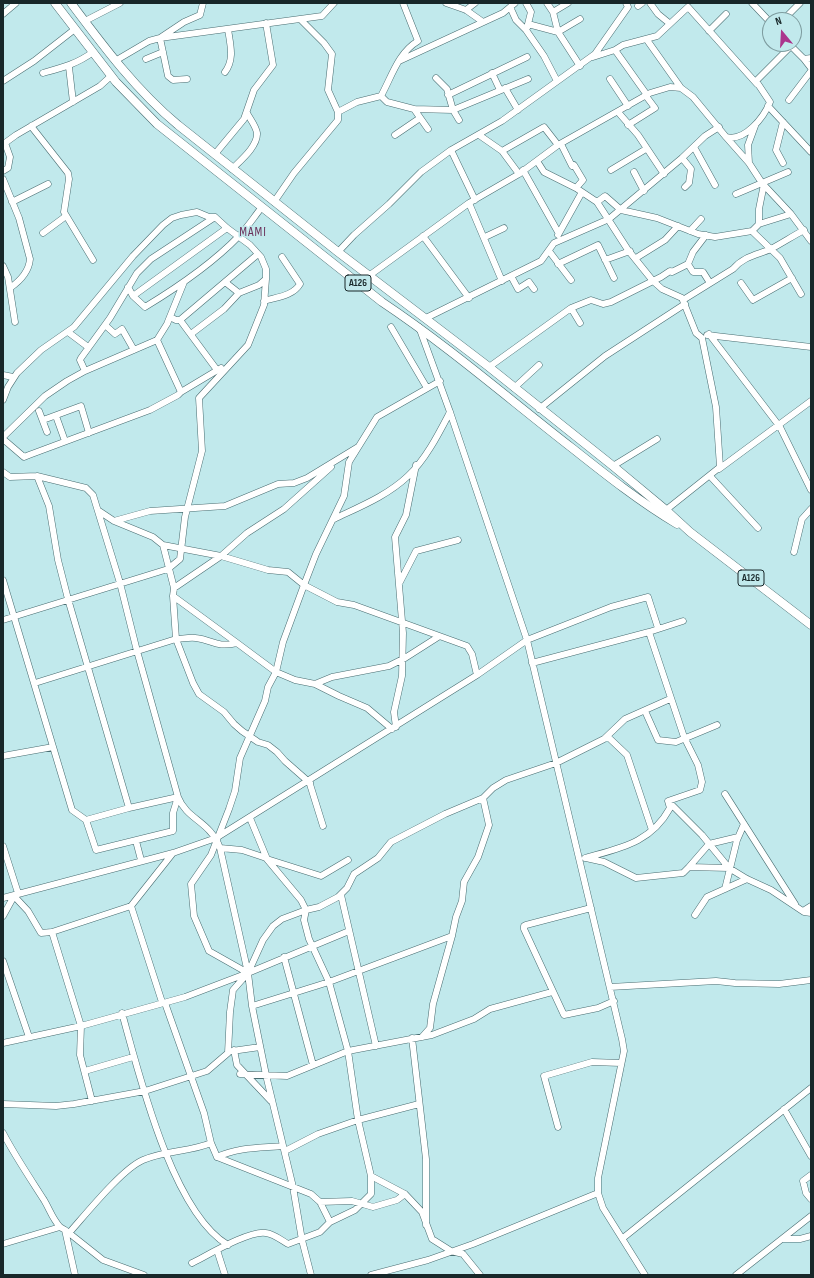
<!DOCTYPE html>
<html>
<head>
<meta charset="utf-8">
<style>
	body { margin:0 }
	#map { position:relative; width:814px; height:1278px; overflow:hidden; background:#c1e9ec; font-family:"Sofia Sans Condensed",sans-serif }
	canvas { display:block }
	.frame { position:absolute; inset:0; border:4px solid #182729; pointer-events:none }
	.north { position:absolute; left:762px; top:12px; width:40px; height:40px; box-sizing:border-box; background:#c1e9ec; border:1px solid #7d9b9e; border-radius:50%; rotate:342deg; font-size:11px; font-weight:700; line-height:16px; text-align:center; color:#182729 }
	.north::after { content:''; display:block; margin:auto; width:14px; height:18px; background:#ab358d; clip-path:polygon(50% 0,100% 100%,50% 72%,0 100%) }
</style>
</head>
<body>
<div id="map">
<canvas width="814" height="1278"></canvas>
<div class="frame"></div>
<div class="north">N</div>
</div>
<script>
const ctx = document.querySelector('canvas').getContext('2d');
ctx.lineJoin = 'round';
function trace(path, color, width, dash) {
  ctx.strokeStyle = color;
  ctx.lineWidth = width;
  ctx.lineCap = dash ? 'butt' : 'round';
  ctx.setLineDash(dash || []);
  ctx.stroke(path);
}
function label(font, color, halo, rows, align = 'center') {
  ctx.font = font + ' "Sofia Sans Condensed",sans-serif';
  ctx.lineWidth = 3;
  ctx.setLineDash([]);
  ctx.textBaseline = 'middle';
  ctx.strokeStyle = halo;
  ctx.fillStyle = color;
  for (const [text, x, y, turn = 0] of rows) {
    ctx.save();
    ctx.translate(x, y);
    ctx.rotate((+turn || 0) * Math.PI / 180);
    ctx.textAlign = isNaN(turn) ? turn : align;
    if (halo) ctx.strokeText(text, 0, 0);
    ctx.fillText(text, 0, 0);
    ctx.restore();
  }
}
const minor = new Path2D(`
	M446 3 466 10 483 22
	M526 3 531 12 527 28
	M547 3 553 12 558 32 580 66
	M650 3 658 14 669 23
	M752 3 770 22
	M638 6 642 3
	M511 9 516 20 526 30 544 56 557 81
	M466 10 475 3
	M553 12 568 3
	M3 14 16 3
	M783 20 800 3
	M85 21 120 3
	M528 24 558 32 580 19
	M709 31 726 14
	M647 40 681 88
	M615 50 647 95
	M593 57 615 50 623 45 657 36 688 7 757 84
	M146 59 163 52
	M804 59 811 68
	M115 61 149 41 160 38 322 16 334 3
	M399 61 503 13 515 3
	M69 67 73 102
	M225 72C235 59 230 44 228 29
	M43 73C61 68 77 64 93 52
	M492 73 500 90
	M436 78 447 89 453 110 459 120
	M187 79 173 80 168 76 160 38 184 22 200 15 203 3
	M610 79 628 106
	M3 81 34 61 75 29
	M505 88 518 110
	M448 95 527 57
	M381 96C392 76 398 53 418 41L403 3
	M789 100 811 71
	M768 106 811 152
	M414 109 428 129
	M338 112 357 102 381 96 387 102 414 109 453 110 528 79
	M618 112 638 135 664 174
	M783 122 776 150 783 163
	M628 125 655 108 646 96
	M31 126 68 173 69 179 64 212 93 260
	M395 135 420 118
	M479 135 502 151 519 174
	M726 137 749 163 762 183 791 214 811 241
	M561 144 572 166 574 165 583 180 576 188
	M694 147 715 185
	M451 150 475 200
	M502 151 544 127 558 145
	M215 154 244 119 254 90 273 65 266 23
	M682 158 691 169 689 183 685 187
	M537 161 544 172 576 188 597 202 605 196 621 210 657 218 698 234 715 237 752 231 759 224 791 214
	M749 163 748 145 755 126
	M232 169C241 160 258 146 257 133 256 126 250 119 247 113
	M523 170 558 232
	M611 170 646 149
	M3 171 8 168 10 157 5 143 16 135 100 86 111 76
	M634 172 644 191
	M3 179 19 218 30 259C29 271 20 281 10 288
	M736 194 788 172
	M12 202 48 184
	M274 202 294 173 338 120V112L328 90 332 54 324 43 301 20
	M597 202 628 250 653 281 662 289 682 298 696 333 702 338 716 407 720 467 666 510
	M469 203 502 281
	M759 224V209L764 184
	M690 231 701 219
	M752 231 780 258 801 294
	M43 233 66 216
	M558 235 582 192
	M423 236 469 298
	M485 237 504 228
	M549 251 571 280
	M338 252 354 235 389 204 421 172 451 150 502 121 595 54 628 7 626 3
	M636 258 665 240 678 226
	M605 260 630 251
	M558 264 598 245 614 278
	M688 264 693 272H703L710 283
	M3 266 8 277 15 322
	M370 275 469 203 519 174 558 145 650 93 670 87 681 88 693 97 726 137C745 142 764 117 770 102L756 81 791 46 804 59 811 58
	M511 276 518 289 529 282 534 289
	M225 282 239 293
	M741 283 753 300 792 278
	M128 287 133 296 145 307C178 287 212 264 239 236 247 228 254 217 262 207
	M133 296 227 228
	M683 300 733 269C744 256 757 255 771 249 782 243 793 236 804 230
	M264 301C277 297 293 296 300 284L282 257
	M571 308 580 323
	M170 317 176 320H180L258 254
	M426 318 541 261 554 243 609 219 682 158 705 136 719 127
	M180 320 217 370
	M105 325 115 334 122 329 134 350
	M391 327 427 388
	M419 327 450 412 527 640 622 1039 624 1051 598 1178V1193L603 1208 645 1275
	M68 332 88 347
	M191 334 224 309 239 293 259 285 266 279
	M709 334 780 427 811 490
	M707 335 811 347
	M489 367 571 308 591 300 603 304 611 302 661 277 670 271 672 272 688 264 693 252 706 235
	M85 371 80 360 81 358 110 318 137 273 151 259 215 217
	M3 375 13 377
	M514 388 539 365
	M181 392 221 368
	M3 400 8 387 17 373 41 350 74 327 133 256 163 225 172 218 181 215 197 212 209 217H215L227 228 250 245 261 257 266 269V279L264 305 248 345 199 398 202 451 185 517 180 559 168 569 3 620
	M539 409 605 356 685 304
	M39 411 47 432
	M56 416 65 441
	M43 420 81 406 89 433
	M3 437 45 396 67 381 85 371 157 340 167 324 184 282
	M3 439 24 457 29 455 150 410 178 395 181 392 157 340
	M613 466 657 439
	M719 469 811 401
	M3 472 10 477 37 476 49 506 58 560 68 599 129 808
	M37 476 86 488 93 495 120 583 137 651 178 797C187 820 210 821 220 848L248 973 252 1006 266 1075 293 1187 302 1240 311 1275
	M710 476 758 528
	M99 511 114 521 153 537 163 545 174 588 173 596 176 639 193 683 199 694 224 712 234 724 242 731 258 742 268 745 277 752 285 761 310 783
	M334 519C359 507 387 496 408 476 426 459 439 433 450 412
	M114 521 150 511 225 506 278 484 294 483 307 478 358 447
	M163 545 221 556 268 570 288 572 304 585 337 602 354 605 467 646 472 654 477 675
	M794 552 802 519 811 509
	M3 580 72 810 86 820 129 808 178 797
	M400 582 416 551 458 540
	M174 588 221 556 247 533 284 509 331 467
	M237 643 276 672 295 680 315 684 332 677 389 666 405 658 438 637
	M532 663 649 632 683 621
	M35 683 176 639C182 639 189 637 196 638 213 640 216 648 237 643L173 596
	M315 684 339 696 367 708 392 729
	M645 711 658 740 676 742 717 725
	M396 727 394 712 402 676 403 633 395 537 406 515 416 465
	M608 737 627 755 652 830
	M3 756 53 747
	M309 781 323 826
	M725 794 795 904
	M669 802 702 835 729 868
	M250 818 267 859 321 876 348 860
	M86 820 96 850 173 831V813L178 797
	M136 841 141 860
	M3 846 18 893 14 896 3 916
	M585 858C620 848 651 843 670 808L668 801 700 790 702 782 698 765 684 737 649 632
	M586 858 604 862 636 878 683 873 689 867 729 868 747 879 771 890 804 912 811 913
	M689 867 709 844 738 837
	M725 889 737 840 744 824
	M341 895 376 1046
	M14 896 28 911 41 933 52 932
	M3 898 173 853 216 838 477 675 527 640 611 607 648 597 658 628
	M131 906 162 1002
	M591 908 526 925 524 926V929L564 1015 598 1008 614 1001
	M803 911 811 906
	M695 915 707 897 747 879
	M284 957 313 1065
	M3 961 29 1037
	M248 973 209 951 194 916 191 884 211 855 229 809 235 791 240 758 265 701 268 687 276 672 283 642 304 585 316 554 344 496 349 462 377 417 440 381
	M610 987 716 981 735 983 779 984 811 980
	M165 1003 204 1113 211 1143
	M252 1006 329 982 452 936
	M122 1013C139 1074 172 1212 228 1245
	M422 1037 430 1028 433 1004 452 936 456 917 462 901 464 882 478 857 489 825 483 798
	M412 1038 426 1159V1225
	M3 1043 81 1026 185 997 248 973 349 931
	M234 1050 237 1065 271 1101
	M232 1051 260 1047
	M85 1071 133 1057
	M240 1074 287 1076 348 1051 432 1035 474 1019 490 1009 552 992
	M92 1101 80 1055 81 1026 52 932 131 906 173 853
	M3 1104 56 1106 74 1104 145 1091 207 1071 228 1053 230 1012 233 990 248 973 263 940 273 926 282 919 306 910 319 907 338 897 347 888 354 874 378 858 391 842 445 814 483 798 493 788 506 780 556 763 604 739 625 719 670 699
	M784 1109 811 1156
	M558 1127 544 1076 592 1062 621 1063
	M3 1133C15 1156 30 1178 44 1200 50 1210 52 1218 60 1227
	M285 1151 318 1134 358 1120 419 1104
	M217 1157 311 1194 320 1202 330 1222
	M811 1175 803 1181 806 1193 811 1199
	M371 1176 405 1194 422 1212 432 1239 451 1251 463 1254 480 1275
	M320 1202 352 1201 373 1207 397 1200 405 1194
	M65 1230 69 1233C86 1214 122 1169 143 1160 166 1150 190 1152 211 1143L217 1157C238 1147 261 1148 283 1146
	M69 1233 103 1260 144 1275
	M623 1238 811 1088
	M783 1239H800L811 1236
	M3 1244 60 1227 65 1230 75 1275
	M217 1250 225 1275
	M192 1263C208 1255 250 1230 266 1233 274 1234 281 1240 288 1244L320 1232 330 1222 355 1210 371 1194V1176L358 1120 348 1051 329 982 309 939 304 920 306 910 301 900 266 858 242 850 220 848
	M371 1275 428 1260 473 1244 598 1193
	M736 1275 811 1216`);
const highway = new Path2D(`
	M55 3 116 82 157 124 382 302C448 346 509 399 572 448 606 475 640 502 677 524
	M71 3C104 47 136 90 178 125L338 252 489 367 613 466 666 510 690 532 811 625`);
trace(minor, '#486c70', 7);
trace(highway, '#486c70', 9);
trace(minor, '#fff', 6);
trace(highway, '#fff', 8);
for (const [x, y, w] of [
	[358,283,26],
	[751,578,26]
]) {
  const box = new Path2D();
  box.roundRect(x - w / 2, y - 8, w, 16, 3);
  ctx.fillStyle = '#c1e9ec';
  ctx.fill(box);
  trace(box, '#182729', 1);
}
label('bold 10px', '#182729', null, [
	["A126",358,283],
	["A126",751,578]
]);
ctx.letterSpacing = '1px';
label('13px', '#6b315a', '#c1e9ec', [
	["MAMI",253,233]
]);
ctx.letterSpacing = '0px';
</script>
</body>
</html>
